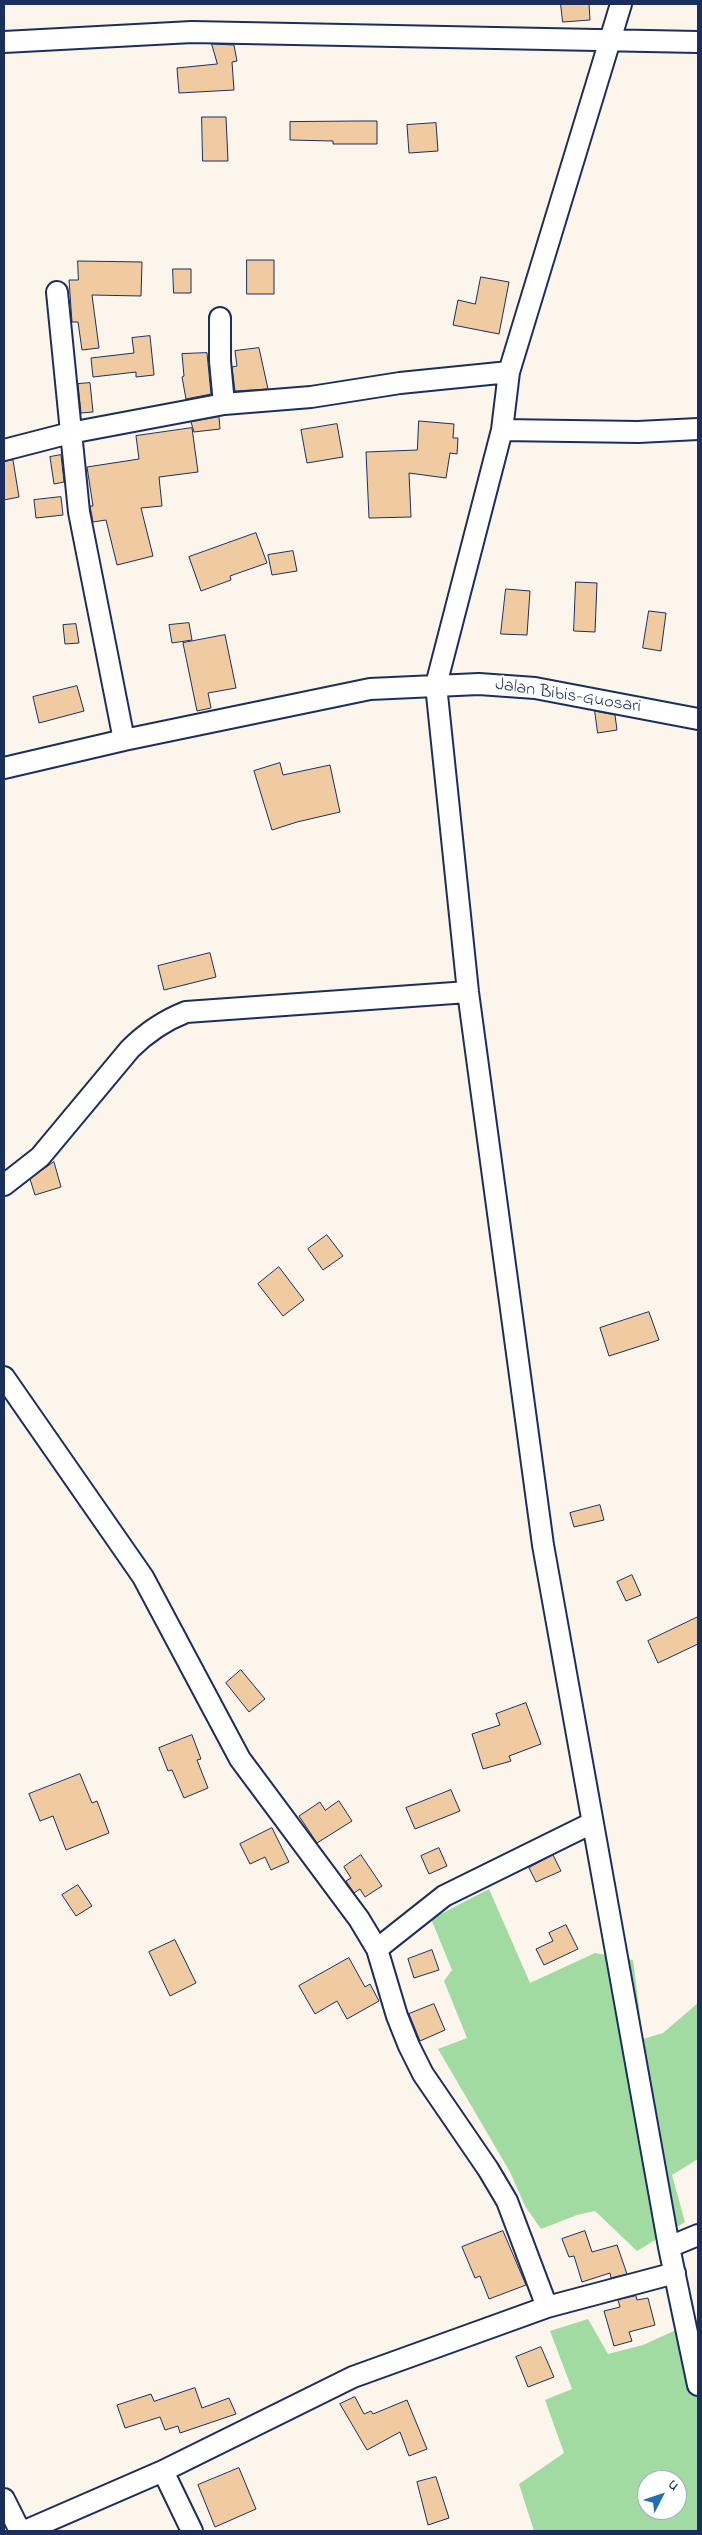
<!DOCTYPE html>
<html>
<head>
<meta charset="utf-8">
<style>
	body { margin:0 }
	#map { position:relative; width:702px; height:2535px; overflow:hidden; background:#fcf5ec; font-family:"Indie Flower",sans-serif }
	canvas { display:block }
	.frame { position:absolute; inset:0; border:5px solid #1b2f5e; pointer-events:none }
	.north { position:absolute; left:637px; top:2470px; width:50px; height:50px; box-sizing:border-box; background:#fff; border:1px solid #a4acbf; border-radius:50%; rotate:49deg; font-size:14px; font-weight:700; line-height:20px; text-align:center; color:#1b2f5e }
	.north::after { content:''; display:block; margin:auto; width:18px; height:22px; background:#1f6fb2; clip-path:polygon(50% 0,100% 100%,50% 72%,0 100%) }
</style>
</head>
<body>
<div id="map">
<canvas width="702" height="2535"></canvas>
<div class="frame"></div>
<div class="north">U</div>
</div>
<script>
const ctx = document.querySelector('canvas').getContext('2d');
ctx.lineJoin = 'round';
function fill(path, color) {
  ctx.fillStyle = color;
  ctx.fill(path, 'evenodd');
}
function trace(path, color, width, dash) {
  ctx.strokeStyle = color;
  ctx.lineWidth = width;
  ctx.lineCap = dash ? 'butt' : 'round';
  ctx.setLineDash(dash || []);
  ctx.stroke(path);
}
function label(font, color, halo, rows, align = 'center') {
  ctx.font = font + ' "Indie Flower",sans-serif';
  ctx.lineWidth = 4;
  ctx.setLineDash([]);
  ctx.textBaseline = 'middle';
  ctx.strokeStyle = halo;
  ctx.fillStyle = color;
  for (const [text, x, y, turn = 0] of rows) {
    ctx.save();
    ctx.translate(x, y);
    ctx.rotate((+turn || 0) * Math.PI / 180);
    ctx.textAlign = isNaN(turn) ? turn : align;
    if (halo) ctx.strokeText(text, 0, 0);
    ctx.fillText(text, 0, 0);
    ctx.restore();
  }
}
fill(new Path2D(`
	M489 1889 530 1983 595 1953 633 1960 643 2039 663 2033 698 2003V2159L672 2175 685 2222 637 2251 595 2211 577 2215 541 2229 525 2206 510 2172 438 2049 467 2038 444 1981 452 1970 431 1919Z
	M588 2319 608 2354 643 2345 698 2320V2531H534L519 2484 564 2453 545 2400 572 2389 550 2331ZM647 2480H677V2510H647Z`), '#a1dba1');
const building = new Path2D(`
	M561 4H589L590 20 563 22Z
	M212 44 234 45 237 61 232 62 234 90 179 93 177 68 217 64Z
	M202 117H226L228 161H203Z
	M358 121H377V144H333V141L290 140V122Z
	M436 123 438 151 409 153 407 125Z
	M247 260H274V294H247Z
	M78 261 142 262 141 296 92 295 99 348 82 350 78 322H72L69 280H78Z
	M173 269H191V293H174Z
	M481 277 509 282 499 334 453 325 458 300 475 304Z
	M150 336 154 375 136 377V372L93 377 91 358 134 353 132 338Z
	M259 348 268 389 235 391 232 367 237 366 235 351Z
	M207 353 211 394 186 399 182 377 184 376 182 354Z
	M90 383 93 412 81 413 78 384Z
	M219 417 220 429 194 432 191 422Z
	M419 421 454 424 453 438H458L457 454 450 453 446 478 409 473 411 517 369 518 366 452 417 450Z
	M337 424 343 457 307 463 301 430Z
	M192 428 198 472 159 477 162 506 141 508 153 556 117 565 106 520 93 522 90 506H93L87 467 139 459 136 436Z
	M61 455 64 482 54 484 50 457Z
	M13 460 19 497 4 500V462Z
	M61 497 63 515 36 518 34 500Z
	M256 533 267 563 230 576 231 580 201 591 189 557Z
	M293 551 297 571 272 575 268 555Z
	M576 582 597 583 595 632 574 631Z
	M506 589 530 591 527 635 501 634Z
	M649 611 666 613 661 651 643 648Z
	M189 623 192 640 172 643 169 625Z
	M76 624 79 643 65 644 63 625Z
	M225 635 236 688 208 693 211 708 197 711 183 643Z
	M77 686 84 711 39 723 33 697Z
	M595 711 615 715 617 730 598 733Z
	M280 763 283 775 330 765 340 812 297 822 272 830 254 771Z
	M210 953 216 977 164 990 158 966Z
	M54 1162 61 1187 35 1195 30 1179Z
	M327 1235 343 1256 323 1270 308 1249Z
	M279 1267 304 1300 283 1316 258 1284Z
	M649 1312 659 1340 609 1356 600 1328Z
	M600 1505 604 1520 574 1527 570 1513Z
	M632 1575 641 1595 626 1601 617 1582Z
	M698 1617V1644L658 1663 648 1641Z
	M241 1670 265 1699 249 1712 226 1683Z
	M526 1703 541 1744 509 1756 511 1761 483 1769 472 1734 500 1725 496 1714Z
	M192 1735 201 1759 197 1760 208 1788 184 1798 172 1770 168 1771 159 1748Z
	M80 1774 92 1803 97 1801 109 1833 66 1850 53 1816 40 1821 29 1794Z
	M451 1790 460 1811 415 1829 406 1808Z
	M339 1801 352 1821 317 1843 299 1816 320 1802 325 1810Z
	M272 1828 289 1862 271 1870 265 1857 250 1864 240 1844Z
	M439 1848 447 1866 429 1874 421 1856Z
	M361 1855 382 1886 365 1897 360 1889 354 1893 346 1881 351 1878 344 1867Z
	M553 1855 561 1871 536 1882 529 1868Z
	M78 1885 92 1906 76 1916 62 1895Z
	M566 1925 578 1949 544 1965 536 1949 553 1941 549 1933Z
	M175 1940 196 1983 170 1996 149 1952Z
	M432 1950 439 1970 414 1978 408 1959Z
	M349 1958 365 1987 370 1984 379 2001 347 2019 337 2001 315 2014 299 1986Z
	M434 2004 445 2030 420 2041 409 2014Z
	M503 2231 526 2285 489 2299 480 2276 475 2278 462 2247Z
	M585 2231 592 2252 617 2245 627 2274 611 2278 610 2273 582 2282 574 2256 569 2257 562 2239Z
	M636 2296 637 2300 648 2298 655 2325 629 2332 632 2341 614 2346 604 2311 620 2307 618 2300Z
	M541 2347 554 2377 528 2387 516 2357Z
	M195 2388 202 2408 229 2398 236 2414 180 2433 178 2426 165 2430 160 2417 125 2428 117 2405 151 2394 154 2401Z
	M355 2397 364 2414 371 2411 373 2414 407 2400 427 2449 409 2456 400 2432 367 2450 340 2404Z
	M239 2468 256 2509 215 2527 198 2485Z
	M436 2477 449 2518 428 2525 417 2482Z`);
fill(building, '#f0cba1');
trace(building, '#1b2f5e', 1);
const minor = new Path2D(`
	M621 4 509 372 502 430 436 685 468 992 543 1545 669 2247 698 2385
	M4 42 192 32 698 42
	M57 292 79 512 124 740
	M220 318V361L224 404
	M502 430 638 432 698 429
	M4 450 70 433 224 404 311 397 400 383 509 372
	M4 768 124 740 370 689 479 684 535 688 698 719
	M4 1185 40 1157 130 1049C147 1032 163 1021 186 1012L468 992
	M4 1377 143 1577 240 1759 359 1919 377 1949 397 2016 409 2046 423 2074 488 2169 507 2201 547 2307
	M377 1949 444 1896 592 1823
	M669 2247 698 2235
	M163 2471 192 2531
	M4 2499 20 2531
	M25 2531 163 2471 353 2377 547 2307 675 2273`);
trace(minor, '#1b2f5e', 24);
trace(minor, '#fff', 20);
label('18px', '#1b2f5e', '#fff', [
	["Jalan Bibis-Guosari",568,697,9]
]);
</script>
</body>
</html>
